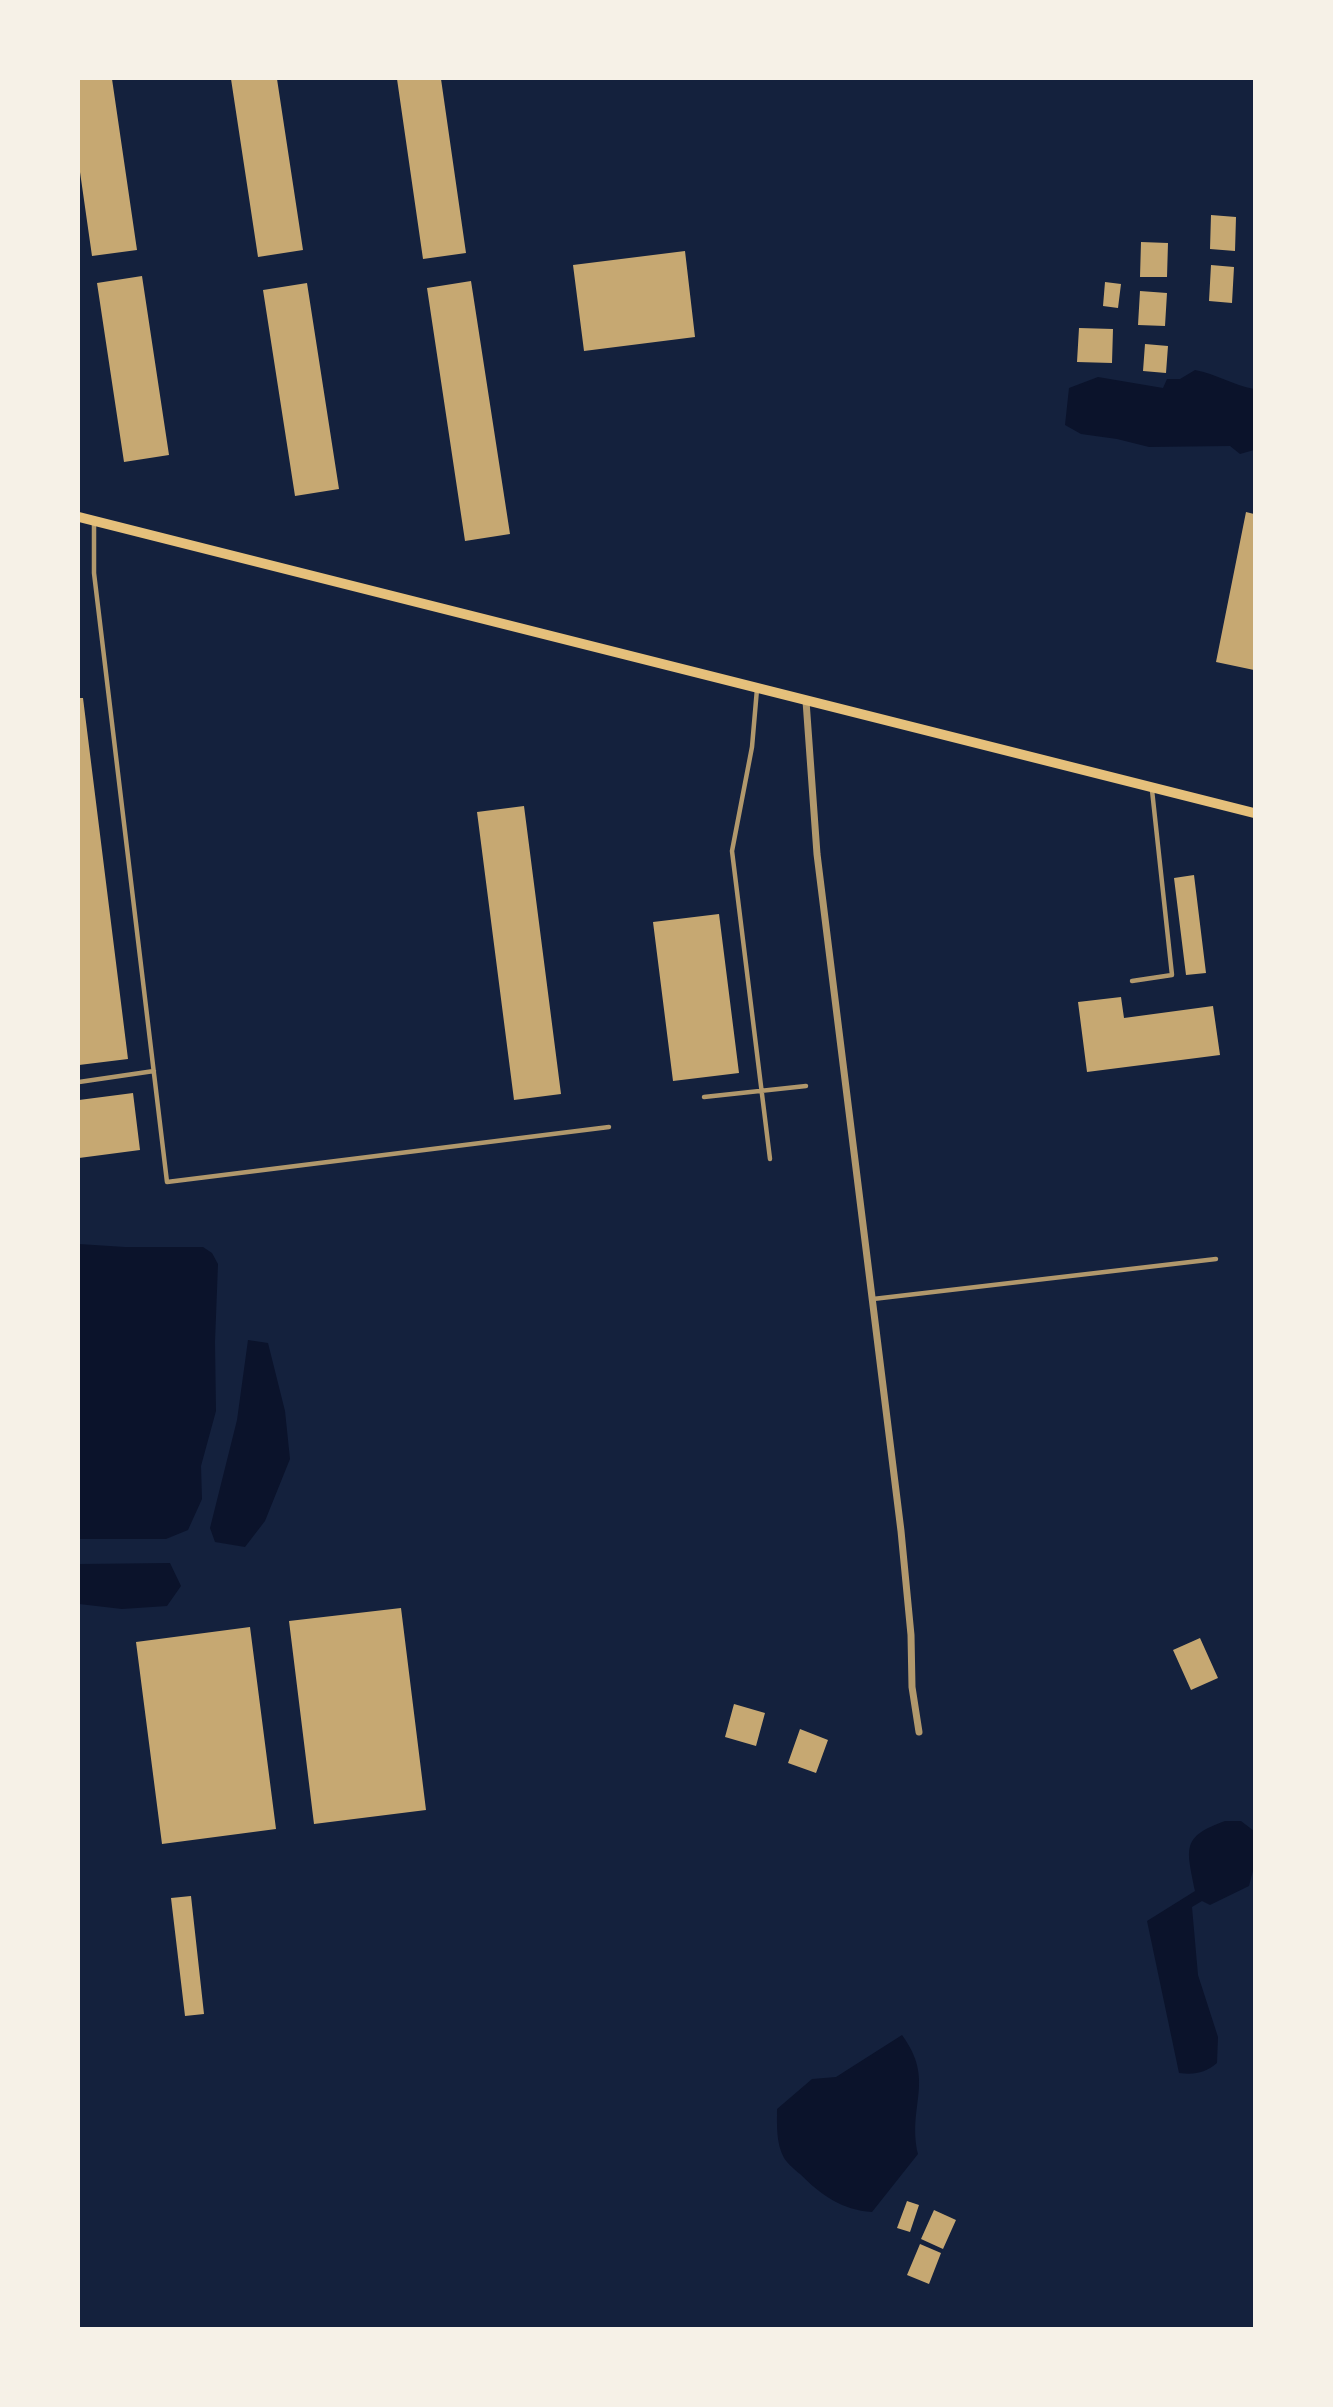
<!DOCTYPE html>
<html>
<head>
<meta charset="utf-8">
<style>
	body { margin:0 }
	#map { position:relative; width:1333px; height:2407px; overflow:hidden; background:#14213d; font-family:"Public Sans",sans-serif }
	canvas { display:block }
	.frame { position:absolute; inset:0; border:80px solid #f6f1e7; pointer-events:none }
</style>
</head>
<body>
<div id="map">
<canvas width="1333" height="2407"></canvas>
<div class="frame"></div>
</div>
<script>
const ctx = document.querySelector('canvas').getContext('2d');
ctx.lineJoin = 'round';
function fill(path, color) {
  ctx.fillStyle = color;
  ctx.fill(path, 'evenodd');
}
function trace(path, color, width, dash) {
  ctx.strokeStyle = color;
  ctx.lineWidth = width;
  ctx.lineCap = dash ? 'butt' : 'round';
  ctx.setLineDash(dash || []);
  ctx.stroke(path);
}
fill(new Path2D(`
	M1195 370C1216 374 1233 385 1254 389V450L1240 454 1230 446 1149 447 1117 439 1081 434 1065 425 1069 388 1098 377 1163 388 1167 379H1180Z
	M79 1244 125 1247H203L212 1253 218 1264 215 1342 216 1411 201 1466 202 1499 188 1530 166 1539H79Z
	M248 1340 268 1343 285 1411 290 1459 265 1521 245 1547 215 1542 210 1528 237 1420Z
	M170 1563 181 1586 167 1606 122 1609 79 1604V1564Z
	M1225 1821H1241L1254 1831V1867L1249 1886 1210 1905 1202 1901 1192 1907 1198 1975 1218 2037 1217 2063C1205 2073 1195 2075 1179 2073L1147 1921 1195 1891C1187 1849 1180 1837 1225 1821Z
	M902 2035C936 2081 907 2105 918 2154L872 2212C842 2210 821 2195 800 2174 795 2170 788 2164 784 2158 776 2143 777 2126 777 2109L812 2079 836 2077Z`), '#0b132b');
fill(new Path2D(`
	M79 79H112L137 250 92 256 79 165Z
	M231 79H277L303 250 258 257Z
	M397 79H441L466 253 423 259Z
	M1211 215 1236 217 1235 251 1210 249Z
	M1141 242 1168 243 1167 277H1140Z
	M685 251 695 337 584 351 573 265Z
	M1211 265 1234 267 1232 303 1209 301Z
	M142 276 169 455 124 462 97 283Z
	M471 281 510 534 465 541 427 288Z
	M1105 282 1121 284 1118 308 1103 306Z
	M307 283 339 489 295 496 263 290Z
	M1140 291 1167 293 1165 326 1138 325Z
	M1079 328 1113 329 1112 363 1077 362Z
	M1145 344 1168 346 1166 373 1143 371Z
	M1246 512 1254 514V670L1216 662Z
	M79 698H83L128 1059 79 1065Z
	M524 806 561 1094 514 1100 477 812Z
	M1194 875 1206 973 1186 975 1174 878Z
	M719 914 739 1073 673 1081 653 922Z
	M1121 997 1124 1018 1213 1006 1220 1055 1087 1072 1078 1002Z
	M133 1093 140 1150 79 1158V1100Z
	M401 1608 426 1810 314 1824 289 1621Z
	M250 1627 276 1829 162 1844 136 1642Z
	M1200 1638 1218 1678 1191 1690 1173 1650Z
	M734 1704 765 1713 756 1746 725 1737Z
	M800 1729 828 1740 816 1773 788 1763Z
	M191 1896 204 2014 185 2016 171 1898Z
	M907 2201 919 2205 910 2232 897 2228Z
	M934 2210 956 2220 943 2249 921 2239Z
	M920 2244 941 2253 929 2284 907 2275Z`), '#c6a872');
trace(new Path2D(`
	M94 522V573L167 1182 609 1127
	M757 689 752 747 732 851 770 1159
	M1132 981 1172 975 1152 790
	M79 1082 154 1071
	M704 1097 806 1086
	M873 1299 1216 1259`), '#b1986c', 4.5);
trace(new Path2D(`
	M806 701 817 854 901 1531 911 1635 912 1687 919 1732`), '#b1986c', 7);
trace(new Path2D(`
	M79 517 1254 813`), '#e5c07b', 10);
</script>
</body>
</html>
